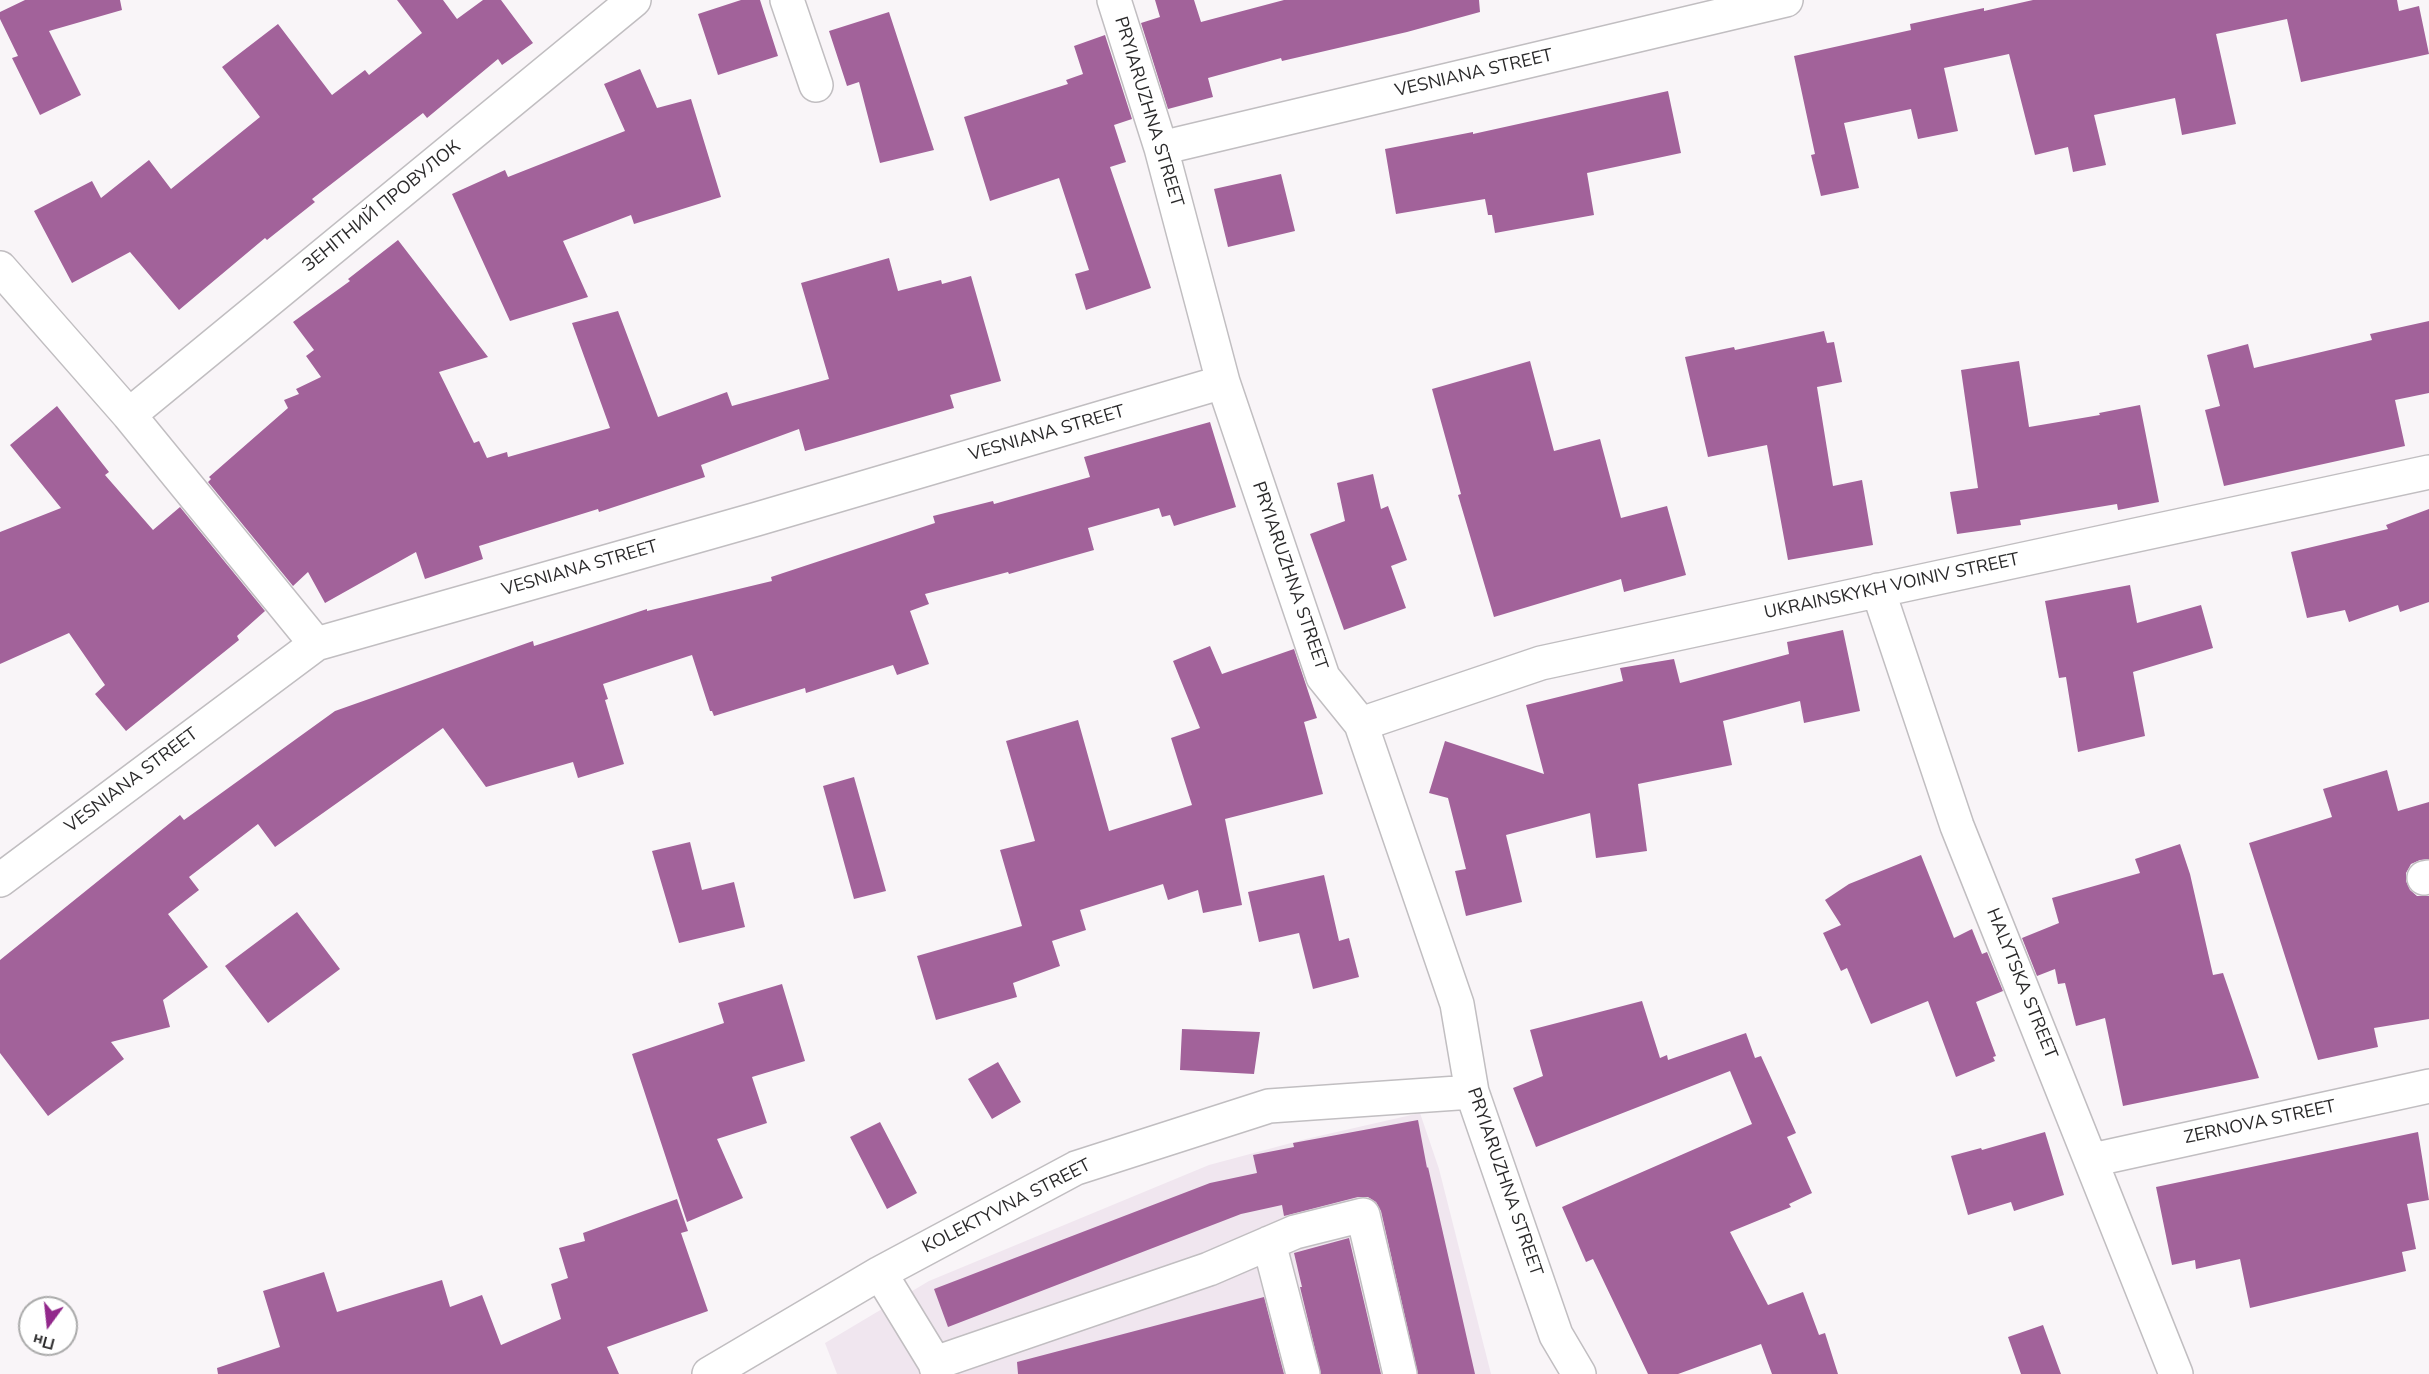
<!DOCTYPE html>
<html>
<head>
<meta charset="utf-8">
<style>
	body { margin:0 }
	#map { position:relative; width:2429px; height:1374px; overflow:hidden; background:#f9f5f8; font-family:"Nunito Sans",sans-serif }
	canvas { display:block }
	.north { position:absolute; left:18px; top:1296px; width:60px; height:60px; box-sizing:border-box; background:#fff; border:2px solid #aaa; border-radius:50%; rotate:195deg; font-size:16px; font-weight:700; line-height:24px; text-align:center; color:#2b2a2b }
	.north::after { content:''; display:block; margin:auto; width:21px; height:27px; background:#92288b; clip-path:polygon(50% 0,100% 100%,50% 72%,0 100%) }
</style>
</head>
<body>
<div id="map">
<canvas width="2429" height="1374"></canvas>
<div class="north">Пн</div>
</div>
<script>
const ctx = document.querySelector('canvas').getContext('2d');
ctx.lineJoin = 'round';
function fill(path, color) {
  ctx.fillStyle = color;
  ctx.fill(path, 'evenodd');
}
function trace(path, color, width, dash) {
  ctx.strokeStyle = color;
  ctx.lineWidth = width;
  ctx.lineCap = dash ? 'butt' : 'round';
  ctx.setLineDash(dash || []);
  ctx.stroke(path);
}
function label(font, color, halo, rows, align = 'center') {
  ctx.font = font + ' "Nunito Sans",sans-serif';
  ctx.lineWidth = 6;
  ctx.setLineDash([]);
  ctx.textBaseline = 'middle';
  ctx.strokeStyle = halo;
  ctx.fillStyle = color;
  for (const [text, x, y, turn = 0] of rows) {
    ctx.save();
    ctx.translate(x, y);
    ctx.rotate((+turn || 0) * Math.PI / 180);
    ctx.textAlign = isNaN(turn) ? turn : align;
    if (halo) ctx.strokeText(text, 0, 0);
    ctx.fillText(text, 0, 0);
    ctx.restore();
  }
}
fill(new Path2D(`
	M1420 1113 1439 1169 1491 1374H837L825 1343 929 1281 1209 1165 1306 1139Z`), '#f0e6ef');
fill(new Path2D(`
	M25 0H120L122 10 49 31 81 95 40 115 12 58 18 56 0 19V12Z
	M397 0H443L457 19 483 0H501L533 43 502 65 498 59 427 118 423 113 312 199 315 202 267 240 265 238 179 310 130 252 72 283 34 211 92 181 101 198 149 160 171 189 260 117 222 67 278 24 332 95 365 70 369 75 422 33Z
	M741 0H760L778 56 718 75 698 14Z
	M1155 0H1194L1201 22 1284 0H1479L1480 12 1407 32 1282 61 1281 58 1208 78 1213 97 1168 109 1141 23 1160 17Z
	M2033 0H2397L2399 11 2419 6 2429 54 2301 82 2287 19 2216 34 2236 124 2182 135 2175 98 2094 115 2106 165 2073 172 2068 147 2035 155 2009 54 1944 68 1958 131 1918 139 1911 109 1844 123 1859 188 1821 196 1811 155 1815 154 1794 56 1911 30 1910 24 1984 8V11Z
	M889 12 934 150 880 163 859 82 847 86 829 31Z
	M1105 35 1132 119 1114 125 1126 162 1110 167 1151 288 1086 310 1075 274 1089 270 1059 178 990 201 964 117 1068 84 1066 80 1083 74 1074 46Z
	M640 69 657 108 691 99 721 197 634 224 631 215 563 241 588 297 510 321 452 194 505 170 508 177 625 131 604 84Z
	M1668 91 1681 153 1587 173 1594 215 1495 233 1492 215H1488L1485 199 1396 214 1385 149 1473 132V134Z
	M1281 174 1295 231 1228 247 1214 189Z
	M398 240 488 357 439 372 474 443 479 441 487 458 507 452 508 457 610 428 572 323 618 311 658 417 727 392 732 406 829 379 801 283 889 258 898 291 941 280 942 284 971 276 1001 381 950 395 954 408 805 451 799 429 701 465 705 477 599 512 598 509 479 546 483 559 425 579 416 552 325 603 308 572 293 586 208 482 211 479 209 477 288 408 284 400 299 394 296 389 321 377 306 356 314 350 293 322 350 281 348 279Z
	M2429 321V393L2395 400 2405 446 2224 486 2205 410 2220 406 2207 355 2248 344 2254 368 2372 340 2370 334Z
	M1824 331 1827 343 1834 342 1842 382 1817 387 1833 486 1862 480 1873 545 1788 560 1767 445 1708 457 1685 357 1734 347 1735 350Z
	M1530 361 1554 451 1600 439 1621 518 1667 506 1686 575 1624 592 1621 579 1494 617 1458 495 1461 494 1432 389Z
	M2019 361 2029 427 2100 415 2099 413 2140 405 2159 502 2118 510 2117 504 2020 520 2021 525 1957 534 1950 492 1978 488 1961 370Z
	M57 406 109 472 105 475 153 530 180 507 265 611 237 636 239 640 126 731 95 694 105 685 69 633 0 664V532L61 508 10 445Z
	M1210 422 1236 507 1174 526 1170 515 1162 517 1159 508 1088 528 1094 550 1009 574 1008 572 925 594 929 604 910 611 929 664 897 675 893 665 806 693 805 688 714 716 712 711H710L692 655 603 684 608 699 605 700 624 764 578 778 573 762 486 787 443 728 275 847 258 824 189 877 199 890 168 914 208 967 163 1000 170 1027 111 1042 124 1059 48 1116 0 1053V960L180 815 184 820 335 711 533 641 534 646 647 609V611L772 581 771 577 935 523 933 516 993 501 994 504 1090 477 1084 457Z
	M1373 474 1381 509 1388 506 1407 560 1391 566 1406 608 1344 630 1310 534 1345 521 1337 483Z
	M2429 509V602L2400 612 2398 605 2349 622 2345 610 2307 618 2291 552 2388 529 2386 525Z
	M2130 585 2137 623 2201 605 2213 648 2133 672 2145 736 2078 752 2066 677 2059 678 2045 601Z
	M1843 630 1860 711 1804 723 1800 701 1723 721 1732 765 1638 784 1647 851 1596 858 1590 813 1506 835 1522 902 1466 916 1455 871 1466 869 1448 798 1429 793 1445 741 1544 774 1526 705 1623 681 1620 668 1674 659 1680 683 1789 654 1787 642Z
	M1210 646 1222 674 1294 649 1317 718 1304 722 1323 794 1225 819 1242 905 1203 913 1198 890 1168 900 1163 884 1080 910 1086 930 1052 941 1060 966 1013 983 1017 997 936 1020 917 956 1022 926 1000 850 1035 841 1006 741 1078 720 1109 831 1192 805 1171 738 1200 728 1173 661Z
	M2387 770 2398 811 2429 802V859L2420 860 2411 864 2406 873V881L2410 890 2417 896H2429V1019L2374 1028 2378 1047 2318 1060 2249 843 2332 817 2323 789Z
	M854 777 886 891 854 899 823 786Z
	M690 842 702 890 734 882 745 927 679 943 652 851Z
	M2180 844 2190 874 2213 975 2223 973 2259 1078 2123 1106 2105 1018 2076 1026 2065 983 2058 984 2055 969 2037 976 2022 938 2059 923 2052 898 2140 873 2135 859Z
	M1921 855 1954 938 1972 929 1982 954 1987 952 2003 991 1976 1002 1996 1056 1993 1057 1995 1061 1956 1077 1928 1001 1871 1024 1847 968 1841 971 1823 933 1841 925 1825 900 1849 884Z
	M1324 875 1339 941 1349 938 1359 977 1313 989 1299 933 1259 942 1248 892Z
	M297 912 340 969 268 1023 225 966Z
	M782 984 805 1061 752 1077 767 1123 717 1139 743 1198 687 1222 632 1054 724 1023 718 1003Z
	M1642 1001 1660 1058 1667 1055 1668 1060 1746 1033 1755 1058 1761 1056 1796 1133 1787 1137 1812 1193 1789 1204 1791 1207 1730 1232 1768 1305 1803 1292 1819 1335 1825 1333 1838 1374H1772L1761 1344 1678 1374H1648L1593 1259 1586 1262 1562 1207 1752 1124 1730 1071 1536 1147 1513 1088 1543 1076 1530 1030Z
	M1182 1029 1260 1032 1254 1074 1180 1070Z
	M998 1062 1021 1102 992 1119 968 1079Z
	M1418 1120 1427 1168 1428 1167 1475 1374H1418L1381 1211 1376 1202 1368 1197H1358L1284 1216 1282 1205 1241 1214 948 1327 934 1289 1210 1183 1257 1173 1253 1155 1294 1147 1293 1143Z
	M880 1122 917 1193 887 1209 850 1137Z
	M2045 1132 2064 1195 2014 1211 2011 1202 1968 1215 1951 1156 1981 1148 1982 1150Z
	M2418 1132 2429 1200 2407 1204 2416 1249 2402 1252 2406 1271 2250 1308 2240 1259 2196 1269 2195 1260 2172 1265 2156 1187Z
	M677 1199 688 1231 681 1233 708 1311 607 1347 619 1374H218L217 1368 280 1347 263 1291 324 1272 337 1312 442 1280 450 1307 482 1295 501 1345 561 1319 551 1284 568 1278 559 1248 585 1241 583 1233Z
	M1349 1238 1381 1374H1321L1300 1287H1302L1294 1253Z
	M1264 1297 1284 1374H1018L1017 1362Z
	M2043 1325 2061 1374H2021L2008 1337Z`), '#a2629a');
const minor = new Path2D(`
	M787 0 816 85
	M1114 0 1161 148 1223 382 1323 677 1361 724 1457 1004 1472 1092 1556 1335 1579 1374
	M1161 148 1786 0
	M0 268 129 415 316 644
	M129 415 634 0
	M1878 590 1957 826 2176 1374
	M1361 724 1541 663 2429 472
	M2424 878 2429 877
	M0 880 316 644 757 519 1223 382
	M2092 1160 2429 1086
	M1269 1243 1303 1374
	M880 1273 935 1363 938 1374
	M935 1363 1209 1269 1295 1232 1363 1215 1400 1374
	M709 1374 880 1273 1076 1168 1269 1106 1472 1092`);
trace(minor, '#c1bec1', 36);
trace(minor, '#fff', 33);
label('18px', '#2b2a2b', '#fff', [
	["VESNIANA STREET",1474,74,-13],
	["PRYIARUZHNA STREET",1148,112,73],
	["ЗЕНІТНИЙ ПРОВУЛОК",382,207,-39],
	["VESNIANA STREET",1047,434,-16],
	["VESNIANA STREET",580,569,-16],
	["PRYIARUZHNA STREET",1289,576,71],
	["UKRAINSKYKH VOINIV STREET",1892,587,-12],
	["VESNIANA STREET",132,781,-37],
	["HALYTSKA STREET",2021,984,68],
	["ZERNOVA STREET",2260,1123,-12],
	["PRYIARUZHNA STREET",1504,1182,71],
	["KOLEKTYVNA STREET",1007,1207,-27]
]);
</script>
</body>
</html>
